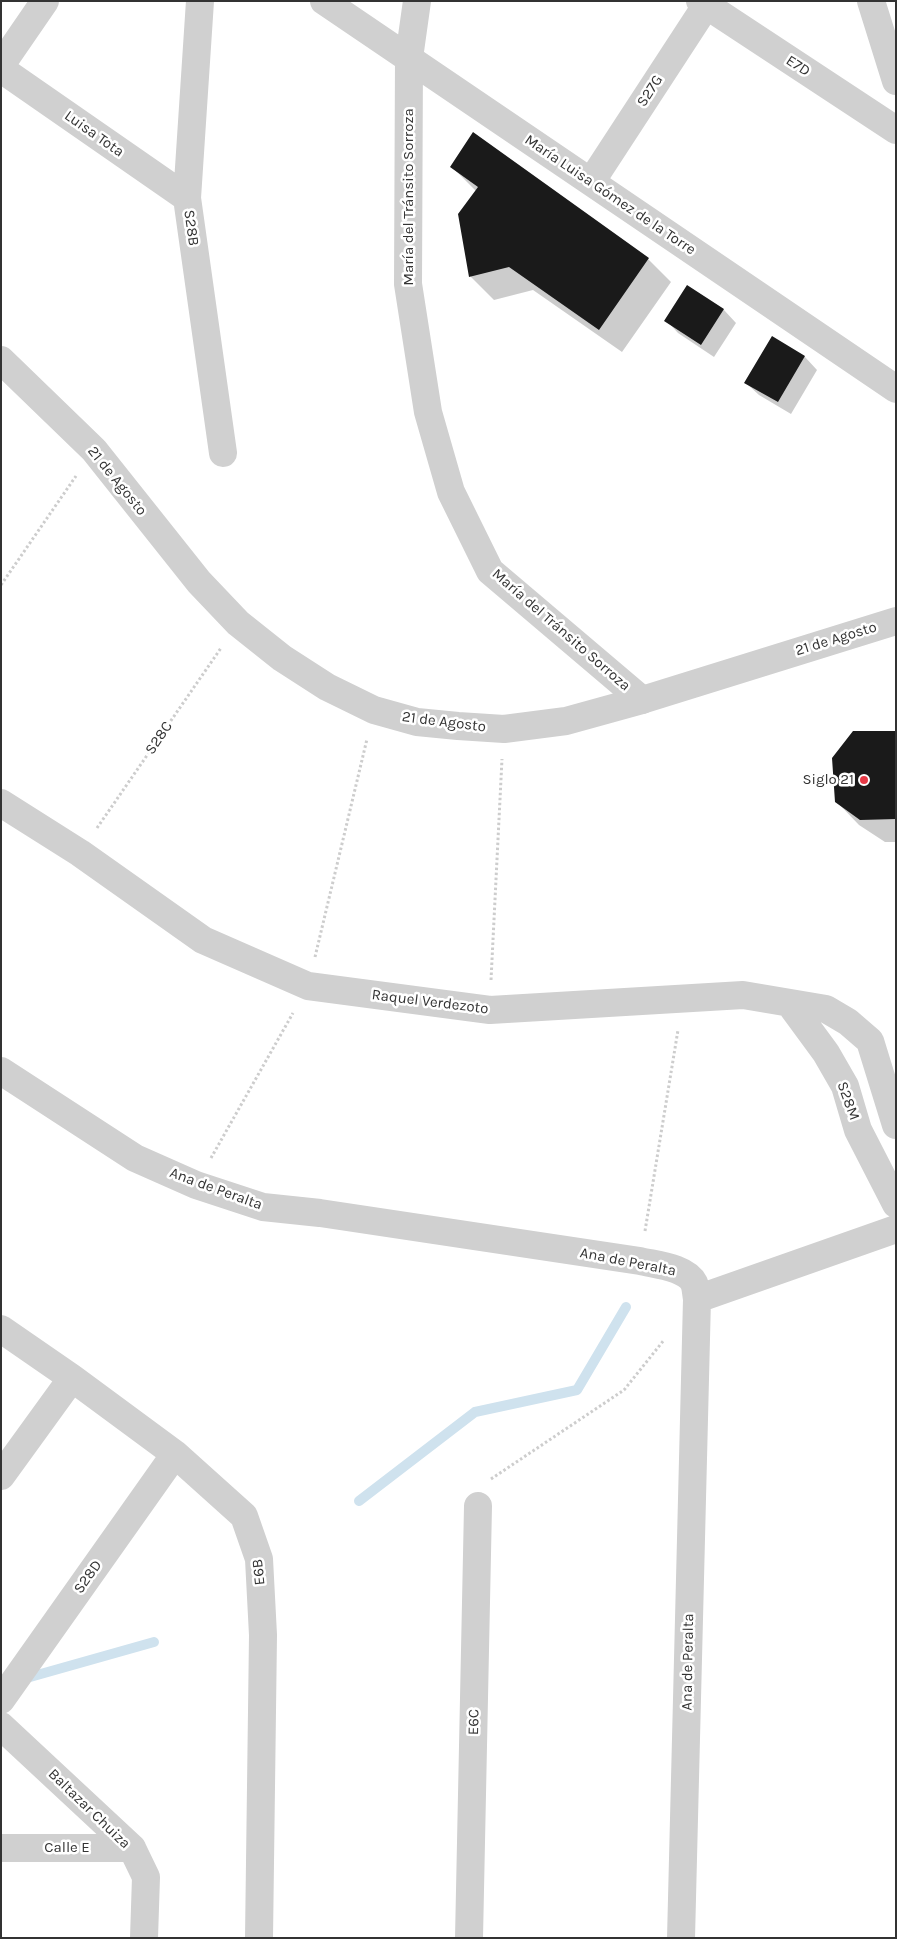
<!DOCTYPE html>
<html>
<head>
<meta charset="utf-8">
<style>
	body { margin:0 }
	#map { position:relative; width:897px; height:1939px; overflow:hidden; background:#fff; font-family:Karla,sans-serif }
	canvas { display:block }
	.frame { position:absolute; inset:0; border:2px solid #333; pointer-events:none }
</style>
</head>
<body>
<div id="map">
<canvas width="897" height="1939"></canvas>
<div class="frame"></div>
</div>
<script>
const ctx = document.querySelector('canvas').getContext('2d');
ctx.lineJoin = 'round';
function fill(path, color) {
  ctx.fillStyle = color;
  ctx.fill(path, 'evenodd');
}
function trace(path, color, width, dash) {
  ctx.strokeStyle = color;
  ctx.lineWidth = width;
  ctx.lineCap = dash ? 'butt' : 'round';
  ctx.setLineDash(dash || []);
  ctx.stroke(path);
}
function label(font, color, halo, rows, align = 'center') {
  ctx.font = font + ' Karla,sans-serif';
  ctx.lineWidth = 5;
  ctx.setLineDash([]);
  ctx.textBaseline = 'middle';
  ctx.strokeStyle = halo;
  ctx.fillStyle = color;
  for (const [text, x, y, turn = 0] of rows) {
    ctx.save();
    ctx.translate(x, y);
    ctx.rotate((+turn || 0) * Math.PI / 180);
    ctx.textAlign = isNaN(turn) ? turn : align;
    if (halo) ctx.strokeText(text, 0, 0);
    ctx.fillText(text, 0, 0);
    ctx.restore();
  }
}
fill(new Path2D(`
	M452 167 648 259 671 282 622 352 533 290 494 300 471 277 476 191Z
	M687 287 724 310 736 323 714 357 678 333 666 320Z
	M772 338 805 357 817 370 791 414 759 395 746 383Z
	M896 732V842H885L859 825 836 801Z`), '#0003');
trace(new Path2D(`
	M359 1501 475 1412 577 1390 626 1307
	M23 1679 154 1642`), '#cfe2ee', 10);
fill(new Path2D(`
	M473 132 649 258 599 330 509 267 469 277 458 214 478 187 450 167Z
	M687 285 724 309 701 345 664 321Z
	M772 336 805 356 778 402 744 383Z
	M853 731H896V819L860 820 835 802 832 758Z`), '#1a1a1a');
trace(new Path2D(`
	M1 585 76 476
	M97 828 221 648
	M315 957 367 739
	M491 980 502 759
	M211 1158 293 1013
	M645 1231 678 1030
	M491 1479 624 1390 664 1340`), '#cdcdcd', 3, [2.5, 2.5]);
trace(new Path2D(`
	M200 1 187 198 223 453
	M324 1 896 389
	M417 1 409 58 408 284 428 412 451 492 490 571 642 700
	M700 1 896 130
	M871 1 896 81
	M1 65 45 1
	M1 69 187 198
	M591 182 709 1
	M1 803 80 853 203 940 308 986 490 1010 743 995 826 1009 848 1022 870 1041 896 1125
	M790 1004 826 1053 845 1086 858 1130 896 1204
	M1 1071 135 1158 196 1185 263 1207 320 1213 640 1261C656 1265 686 1267 694 1283 696 1288 696 1294 697 1299L681 1938
	M697 1299 896 1229
	M1 1329 72 1378 175 1454 244 1516 259 1559 263 1635 259 1938
	M1 1476 72 1378
	M1 1700 175 1454
	M1 1726 132 1848 146 1877 144 1938
	M1 1848H132
	M469 1938 478 1506`), '#d0d0d0', 28);
trace(new Path2D(`
	M1 360 94 450 199 582 238 623 282 658 327 687 374 710 417 722 458 726 504 729 566 721 642 700 896 621`), '#d0d0d0', 28);
for (const [x, y, r, color] of [
	[864,780,5,"#e63946"]
]) {
  const dot = new Path2D();
  dot.arc(x, y, r, 0, 2 * Math.PI);
  ctx.fillStyle = color;
  ctx.fill(dot);
  trace(dot, '#fff', 2);
}
label('15px', '#333', '#fff', [
	["E7D",798,66,33],
	["S27G",650,91,-57],
	["Luisa Tota",94,134,35],
	["María Luisa Gómez de la Torre",610,195,34],
	["María del Tránsito Sorroza",409,197,-90],
	["S28B",191,228,82],
	["21 de Agosto",117,481,51],
	["María del Tránsito Sorroza",561,630,41],
	["21 de Agosto",836,639,-17],
	["21 de Agosto",444,722,7],
	["S28C",159,738,-56],
	["Raquel Verdezoto",430,1002,7],
	["S28M",848,1101,70],
	["Ana de Peralta",216,1189,20],
	["Ana de Peralta",628,1262,11],
	["E6B",259,1572,-96],
	["S28D",88,1577,-55],
	["Ana de Peralta",688,1662,-89],
	["E6C",474,1722,-89],
	["Baltazar Chuiza",89,1809,44],
	["Calle E",67,1848]
]);
label('15px', '#333', '#fff', [
	["Siglo 21",854,780]
], 'right');
</script>
</body>
</html>
